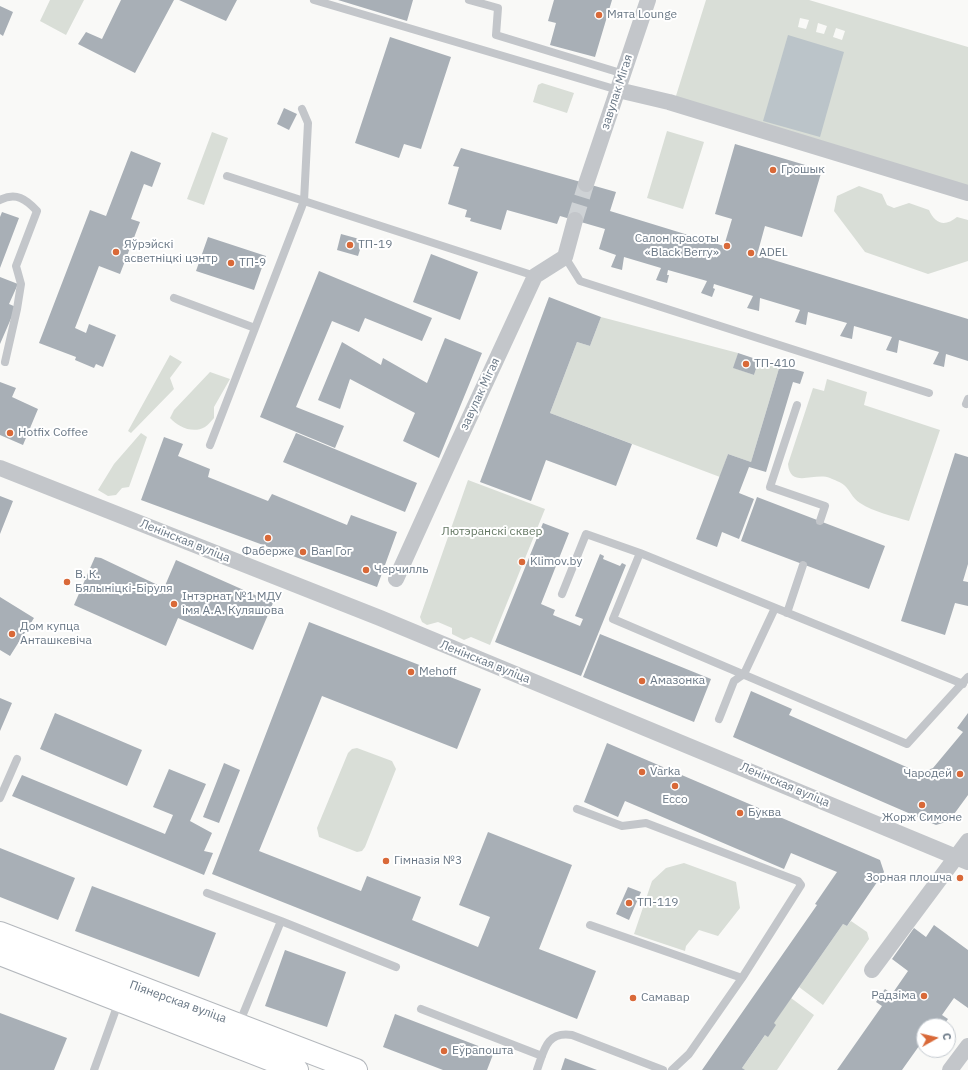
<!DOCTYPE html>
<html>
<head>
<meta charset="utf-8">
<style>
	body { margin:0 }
	#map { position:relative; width:968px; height:1070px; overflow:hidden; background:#f9f9f7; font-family:"IBM Plex Sans",sans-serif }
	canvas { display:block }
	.north { position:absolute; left:916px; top:1018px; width:40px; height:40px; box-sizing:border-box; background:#fff; border:1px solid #c3c9cf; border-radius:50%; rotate:82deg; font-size:11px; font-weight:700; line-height:16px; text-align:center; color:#6a7886 }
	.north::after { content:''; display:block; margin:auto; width:14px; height:18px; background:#d96938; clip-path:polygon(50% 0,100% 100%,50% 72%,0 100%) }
</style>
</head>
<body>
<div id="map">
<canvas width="968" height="1070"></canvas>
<div class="north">С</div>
</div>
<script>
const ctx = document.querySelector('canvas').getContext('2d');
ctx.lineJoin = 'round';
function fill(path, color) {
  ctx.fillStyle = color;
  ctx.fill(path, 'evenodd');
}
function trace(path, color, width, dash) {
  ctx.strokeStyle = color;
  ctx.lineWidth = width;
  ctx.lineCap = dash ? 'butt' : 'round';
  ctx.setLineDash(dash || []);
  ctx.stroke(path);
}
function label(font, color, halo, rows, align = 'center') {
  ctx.font = font + ' "IBM Plex Sans",sans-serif';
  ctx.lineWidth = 4;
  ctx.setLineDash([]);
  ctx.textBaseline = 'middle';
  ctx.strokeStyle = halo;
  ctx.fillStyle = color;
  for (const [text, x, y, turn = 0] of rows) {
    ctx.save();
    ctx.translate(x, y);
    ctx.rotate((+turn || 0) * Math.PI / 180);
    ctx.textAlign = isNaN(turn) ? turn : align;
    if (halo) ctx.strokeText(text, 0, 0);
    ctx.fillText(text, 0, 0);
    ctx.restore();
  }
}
fill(new Path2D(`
	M50 0H84L66 35 40 21Z
	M706 0H809L968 47V186L675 99ZM800 18 809 20 806 29 798 27ZM818 23 827 26 824 34 816 32ZM836 28 845 31 842 40 833 37Z
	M542 83 574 93 567 113 533 102 538 85Z
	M667 131 704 142 683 209 647 198Z
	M212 132 228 138 204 205 187 199Z
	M859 186 882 194 887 205 894 208 909 203 929 210C935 224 945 227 957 217L968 220V261L928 274 865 252 834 211 837 196Z
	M601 317 738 353 734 368 754 375 759 360 780 365 751 462 728 454 720 477 550 413 577 342 590 346Z
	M170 355 182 362 170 378 174 389 131 433 128 431Z
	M210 372 230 379 214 407V418C211 421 208 425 205 427 193 434 178 427 170 418L174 410Z
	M827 379 867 392 864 405 940 430 909 521C892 516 874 512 860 503 852 498 850 490 844 485 841 482 834 480 830 478 814 472 790 489 788 464L813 388 824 391Z
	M141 433 147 437 129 487 122 488 116 495 108 496 98 490 114 464Z
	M468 480 545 509 490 645 471 637 464 640 452 634V628L438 622 427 625 422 622 420 617Z
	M357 748 392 761 396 769 365 847 362 851 357 852 319 837 317 828 348 753 352 749Z
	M684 863 736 882 740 908 718 936 699 930 686 946 685 951 634 934 652 881 666 868Z
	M851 921 867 932 869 939 823 1005 799 987 843 924 847 926Z
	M791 998 814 1015 777 1070H744L742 1068Z`), '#d9ded7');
fill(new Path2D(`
	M788 35 844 52 820 137 763 121Z`), '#bbc4c9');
fill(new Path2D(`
	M121 0H174L135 73 78 44 86 32 102 39Z
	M179 0H237L226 21Z
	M338 0H413L407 21Z
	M554 0H612L595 57 550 45 556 23 548 21Z
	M0 6 13 12 3 36 0 34Z
	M390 37 451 57 421 149 404 144 399 158 355 143Z
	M284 108 297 114 289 130 277 124Z
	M735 144 822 170 802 237 765 226 757 255 968 319V361L946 354 944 367 933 364 939 352 899 340 897 353 886 350 892 337 854 326 852 339 840 336 847 323 808 312 806 325 795 322 800 310 760 298 759 311 747 308 753 296 714 284 713 288 715 289 712 297 701 293 707 281 668 270 667 275H669L667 283 656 280 661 268 624 257 622 270 611 267 616 255 599 249 605 229 560 216 557 224 507 210 501 230 470 221 471 218 465 217 467 210 448 204 459 167 453 166 461 148 616 192 610 211 724 246 732 219 715 214Z
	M131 151 161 163 152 187 144 184 131 219 140 222 120 274 99 266 75 328 86 333 89 324 116 335 103 367 96 364 94 368 75 360 76 357 39 343 90 210 106 216Z
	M2 212 19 218 0 268V217Z
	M341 234 363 240 358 256 337 250Z
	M208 237 266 256 254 290 196 271Z
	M431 254 478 272 460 320 413 302Z
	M319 271 432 318 422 341 365 318 359 332 332 321 296 407 344 426 335 448 260 417Z
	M0 277 18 284 9 304 16 307 0 344Z
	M549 297 601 317 590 346 577 342 550 413 632 444 616 486 546 460 531 501 480 482Z
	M445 338 482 353 439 458 403 441 415 413 350 379 340 409 318 400 342 342 381 365 383 358 427 383Z
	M738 353 759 360 754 375 733 368Z
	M780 365 804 372 800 384 793 382 766 472 749 467 739 493 754 499 739 539 722 532 717 547 696 539 728 454 751 462Z
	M0 382 16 388 12 397 38 409 23 445 0 435Z
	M296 433 417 483 405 512 283 462Z
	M164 437 183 444 178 456 210 469 208 477 268 501 272 494 347 525 351 515 397 532 377 587 141 500Z
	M955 453 968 457V564L963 581 968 582V606L955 603 945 635 901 621Z
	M0 496 13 501 0 534Z
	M757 497 885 546 869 589 741 541Z
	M543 523 569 533 541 604 555 610 553 615 580 626 583 619 575 616 600 554 604 556 603 559 620 566 622 563 626 565 581 676 495 642Z
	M95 557 101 558 164 588 176 560 273 603 253 650 178 618 166 646 74 605Z
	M0 597 34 618 10 656 0 650Z
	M309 622 481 689 457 749 322 696 259 851 361 891 367 876 421 897 412 920 478 947 490 917 459 905 488 832 572 865 539 949 596 971 577 1019 212 874Z
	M600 634 711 679 694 722 583 677Z
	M751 691 792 709 789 715 920 773 933 768 963 732 957 728 968 713V795L949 821 936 825 733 737Z
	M0 698 12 703 0 731Z
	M55 713 142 750 127 786 40 749Z
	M607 743 880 860 884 872 847 926 843 924 774 1023 776 1025 768 1037 765 1035 742 1068 745 1070H702L817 905 815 904 837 872 791 853 784 869 625 801 618 817 584 802Z
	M224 763 240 770 219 823 203 817Z
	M169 769 206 784 190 821 212 833 204 851 213 853 204 875 12 796 22 775 165 834 173 815 153 807Z
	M0 848 75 878 58 920 0 897Z
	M92 886 216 933 199 977 75 931Z
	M628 887 641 892 629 920 616 914Z
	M934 925 968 950V1008L954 998 942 1015 948 1019 943 1026H924V1039L902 1070H837L882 1006 876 1002 882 993 885 989 892 994 908 971 892 959 914 928 926 937Z
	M285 950 346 972 327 1027 265 1006Z
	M0 1013 67 1038 54 1070H0Z
	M395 1014 494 1052 487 1070H443L383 1047Z
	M565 1058 597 1070H561Z`), '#a8afb6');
trace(new Path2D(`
	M575 220 586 184`), '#ced2d5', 16, [16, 8]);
const primary = new Path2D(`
	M0 933 356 1070
	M0 954 297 1070`);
trace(primary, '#b4b8bd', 24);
trace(new Path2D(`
	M314 0 618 90
	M469 0 498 8 496 35 624 74
	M227 176 535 276
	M0 200C16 192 26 199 37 211L16 266 21 284 17 309 5 362
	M565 257 580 281 929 393
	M174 298 255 328
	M966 404 968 399
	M797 405 770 487 825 506 820 521
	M210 445 304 201 308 123 302 109
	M640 553 963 684
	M562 594 586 534 640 553 613 619 907 744 968 677
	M787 613 803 565
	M719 719 734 681 744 674 775 608
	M0 798 17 759
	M577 809 622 826 646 823 798 881 801 885 742 978 689 1054 672 1070
	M207 893 281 921
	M590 925 742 978
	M421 1009 542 1056
	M239 1024 281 921 396 967
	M94 1070 119 1001
	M537 1070C544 1051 546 1031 572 1035L663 1070`), '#c3c6ca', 8);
trace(new Path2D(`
	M618 90 669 102 968 193
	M586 184 648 0
	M0 468 380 618 968 862
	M396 579 454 451 535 276 565 257 575 220
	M872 970 968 841
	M950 1070 968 1046`), '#c3c6ca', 16);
trace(primary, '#fff', 22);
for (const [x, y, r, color] of [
	[599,15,4,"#d96938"],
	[773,170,4,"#d96938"],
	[350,245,4,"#d96938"],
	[727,246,4,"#d96938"],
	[116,252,4,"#d96938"],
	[751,253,4,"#d96938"],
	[231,263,4,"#d96938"],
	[746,364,4,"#d96938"],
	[10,433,4,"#d96938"],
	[268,538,4,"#d96938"],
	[303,552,4,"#d96938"],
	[522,562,4,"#d96938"],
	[366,570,4,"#d96938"],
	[67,582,4,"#d96938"],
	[174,604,4,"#d96938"],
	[12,634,4,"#d96938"],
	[411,672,4,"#d96938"],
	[642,681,4,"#d96938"],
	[642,772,4,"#d96938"],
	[960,774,4,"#d96938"],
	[675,786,4,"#d96938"],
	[922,805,4,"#d96938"],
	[740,813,4,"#d96938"],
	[386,861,4,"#d96938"],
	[960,878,4,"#d96938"],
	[629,903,4,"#d96938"],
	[924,996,4,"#d96938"],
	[633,998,4,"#d96938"],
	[444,1051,4,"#d96938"]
]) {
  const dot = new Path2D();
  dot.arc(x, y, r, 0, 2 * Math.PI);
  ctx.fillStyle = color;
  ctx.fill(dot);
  trace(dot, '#fff', 1.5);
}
label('12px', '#6a7886', '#fff', [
	["Мята Lounge",607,15],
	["Грошык",781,170],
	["Салон красоты",719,239,"right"],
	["«Black Berry»",719,253,"right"],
	["Яўрэйскі",124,245],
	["асветніцкі цэнтр",124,259],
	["ТП-19",358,245],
	["ADEL",759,253],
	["ТП-9",239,263],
	["ТП-410",754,364],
	["Hotfix Coffee",18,433],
	["Фаберже",268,552,"center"],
	["Ван Гог",311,552],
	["Klimov.by",530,562],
	["Черчилль",374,570],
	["В. К.",75,575],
	["Бялыніцкі-Біруля",75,589],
	["Інтэрнат №1 МДУ",182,597],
	["імя А.А. Куляшова",182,611],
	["Дом купца",20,627],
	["Анташкевіча",20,641],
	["Mehoff",419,672],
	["Амазонка",650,681],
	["Varka",650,772],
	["Чародей",952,774,"right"],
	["Ecco",675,800,"center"],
	["Буква",748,813],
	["Жорж Симоне",922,818,"center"],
	["Гімназія №3",394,861],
	["Зорная плошча",952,878,"right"],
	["ТП-119",637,903],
	["Радзіма",916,996,"right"],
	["Самавар",641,998],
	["Еўрапошта",452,1051]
], 'left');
label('12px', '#6a7886', '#fff', [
	["завулак Мігая",617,92,-72],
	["завулак Мігая",480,394,-65],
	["Ленінская вуліца",185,541,22],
	["Ленінская вуліца",485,662,22],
	["Ленінская вуліца",785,785,23],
	["Піянерская вуліца",178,1002,20]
]);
label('12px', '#667965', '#fff', [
	["Лютэранскі сквер",492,532]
]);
</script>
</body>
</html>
